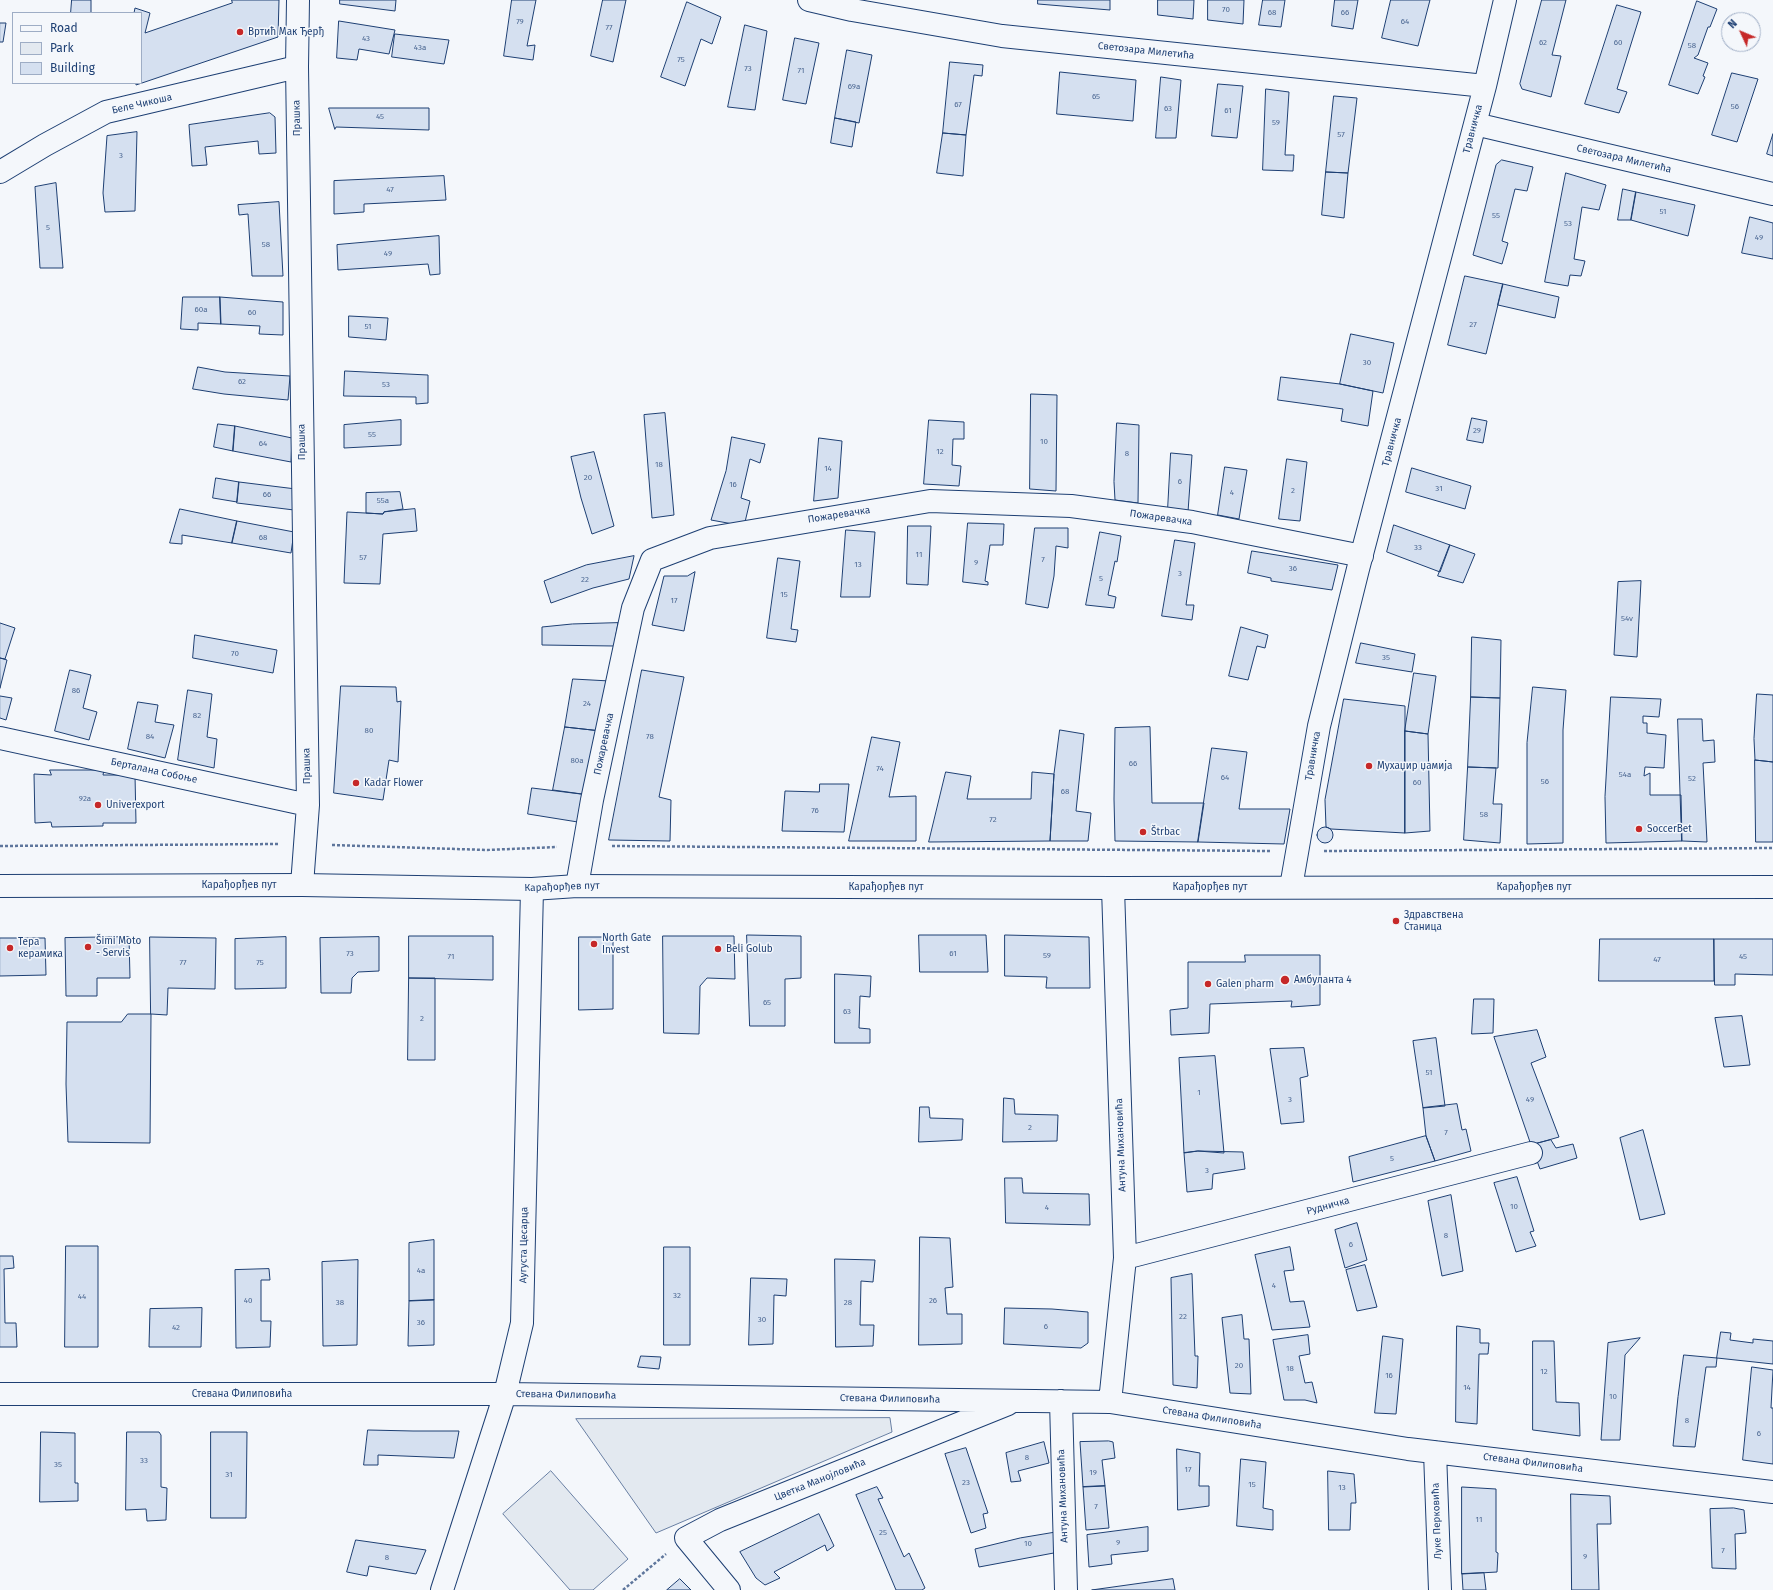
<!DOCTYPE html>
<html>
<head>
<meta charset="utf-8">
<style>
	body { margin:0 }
	#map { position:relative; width:1773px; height:1590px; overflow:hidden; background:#f4f7fb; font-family:"Fira Sans",sans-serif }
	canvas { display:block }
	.legend { position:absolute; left:12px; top:12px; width:130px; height:72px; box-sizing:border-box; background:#f4f7fb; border:1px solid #9eadc5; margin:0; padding:5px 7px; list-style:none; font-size:12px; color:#1d3f73 }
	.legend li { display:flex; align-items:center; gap:8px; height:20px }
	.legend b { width:20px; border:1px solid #9eadc5 }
	.north { position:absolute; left:1721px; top:12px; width:40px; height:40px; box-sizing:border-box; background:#f4f7fb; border:1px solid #9eadc5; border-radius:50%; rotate:314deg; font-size:11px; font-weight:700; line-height:16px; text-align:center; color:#1d3f73 }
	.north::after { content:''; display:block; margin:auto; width:14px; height:18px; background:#c62828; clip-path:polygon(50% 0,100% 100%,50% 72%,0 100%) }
</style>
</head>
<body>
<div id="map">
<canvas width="1773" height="1590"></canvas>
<ul class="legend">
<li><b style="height:5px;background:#f4f7fb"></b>Road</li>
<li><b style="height:11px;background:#e3e9f0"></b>Park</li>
<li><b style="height:11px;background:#d5e0f0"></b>Building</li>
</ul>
<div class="north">N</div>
</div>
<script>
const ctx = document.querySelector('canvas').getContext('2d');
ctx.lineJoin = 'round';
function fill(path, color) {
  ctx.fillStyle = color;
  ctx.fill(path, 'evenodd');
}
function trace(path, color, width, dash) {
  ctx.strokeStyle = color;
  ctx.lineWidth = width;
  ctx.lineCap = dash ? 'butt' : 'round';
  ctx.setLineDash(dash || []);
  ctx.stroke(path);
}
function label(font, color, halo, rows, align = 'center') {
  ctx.font = font + ' "Fira Sans",sans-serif';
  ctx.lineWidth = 3;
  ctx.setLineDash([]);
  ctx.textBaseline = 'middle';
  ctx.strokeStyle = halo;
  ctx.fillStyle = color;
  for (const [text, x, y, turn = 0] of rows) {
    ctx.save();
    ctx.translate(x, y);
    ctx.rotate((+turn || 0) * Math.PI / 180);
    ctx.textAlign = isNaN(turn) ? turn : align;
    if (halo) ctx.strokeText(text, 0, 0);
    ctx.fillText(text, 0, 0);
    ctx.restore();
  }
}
const green = new Path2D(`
	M890 1418 892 1432 656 1533 576 1419Z
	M551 1471 628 1559 593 1590H570L503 1514Z`);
fill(green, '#e3e9f0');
trace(green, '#687fa3', 1);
const building = new Path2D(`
	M72 0H91V13H71Z
	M232 0H279L278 37 136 85V83H141V13H134L135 8 150 13 145 33 232 3Z
	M340 0H396L395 11 340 4Z
	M512 0H536L527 46 535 45 533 60 504 56Z
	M603 0H626L613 62 591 56Z
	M1038 0H1110V10L1038 4Z
	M1158 0H1194L1193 19 1158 15Z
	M1208 0H1244L1243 24 1208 20Z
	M1263 0H1285L1281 27 1259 25Z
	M1335 0H1358L1353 29 1332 26Z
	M1391 0H1430L1418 46 1382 38Z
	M1542 0H1566L1552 55 1561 56 1551 97 1522 89 1520 84Z
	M1697 1 1717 9 1710 27H1708L1698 55 1694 58 1708 63 1703 76 1705 77 1698 94 1669 85Z
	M687 2 721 17 712 44 701 39 685 86 661 77Z
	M1617 5 1641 12 1617 89 1627 92 1619 113 1585 104Z
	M339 21 395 30 389 54 359 49 357 60 337 58Z
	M0 23H6L3 42H0Z
	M745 25 767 31 755 110 728 107Z
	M395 34 449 40 444 64 392 57Z
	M795 38 819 43 806 104 783 100Z
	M847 50 872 55 859 123 835 118Z
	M950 62 983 65 982 76 974 75 966 135 943 133Z
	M1060 72 1136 80 1133 121 1057 114Z
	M1732 73 1758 79 1737 142 1712 135Z
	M1161 77 1181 80 1176 138H1156Z
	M1218 84 1243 86 1237 138 1212 136Z
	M1266 89 1289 92 1285 155H1294L1293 171 1263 170Z
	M1334 96 1357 98 1348 173 1326 172Z
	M329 108H429V130L336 127 335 129Z
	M270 113 275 117 276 153 259 154 258 141 205 147 207 165 192 166 189 125Z
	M835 118 856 122 852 147 831 143Z
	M137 132 135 211 105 212 103 193 107 136Z
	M943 133 966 135 963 176 937 173Z
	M1773 134V156L1767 154Z
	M1502 160 1533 167 1527 191 1515 189 1502 241 1508 243 1502 264 1473 255 1496 165Z
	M1326 172 1348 173 1344 218 1322 215Z
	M1566 173 1606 185 1599 210 1582 207 1574 259 1585 261 1581 276 1570 275 1568 286 1545 282Z
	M444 176 446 200 364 204V212L334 214V181Z
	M56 183 63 268H40L35 187Z
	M1623 189 1636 192 1631 220H1618Z
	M1636 192 1695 205 1688 236 1631 220Z
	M279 202 283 276H252L248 214 239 215 238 205Z
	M1750 217 1773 223V259L1742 253Z
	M439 236 440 274 430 275 428 264 338 270 337 245Z
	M1465 276 1503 284 1486 354 1448 345Z
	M1503 284 1559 297 1555 318 1498 305Z
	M183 297H220L221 324 198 323V330L181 329Z
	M220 297 283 302V335L259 334 260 326 221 324Z
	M349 316 388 318 386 340 349 337Z
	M1351 334 1394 343 1383 393 1340 384Z
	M198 367 225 372 290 376 288 400 224 394 193 389Z
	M345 371 428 375V403L416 404V397L344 396Z
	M1281 377 1340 384 1373 391 1368 426 1341 421 1343 409 1278 400Z
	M1031 394 1057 395 1056 491 1030 489Z
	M665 413 674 515 652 518 644 415Z
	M1472 418 1487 421 1483 443 1467 440Z
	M401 420V445L344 448V425Z
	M929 420 964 422V439H953L952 465 961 466 959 486 924 484Z
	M1117 423 1139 425 1138 503 1115 500 1114 482Z
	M218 424 235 426 233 451 214 447Z
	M235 426 292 438 291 462 233 451Z
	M732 437 765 444 760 463 750 459 741 498 750 501 745 522 733 524 711 520 726 471Z
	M819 438 842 441 838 498 814 501Z
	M594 452 614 526 592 534 581 498 571 457Z
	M1171 453 1192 455 1188 512 1168 509Z
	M1287 459 1307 462 1300 521 1279 519Z
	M1225 467 1247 470 1239 519 1218 515Z
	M1412 468 1471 486 1465 509 1406 492Z
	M216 478 239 482 237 502 213 498Z
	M239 482 296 489 294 510 237 503Z
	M400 492 403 509 384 512 383 514 366 513V493Z
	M180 509 237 521 232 543 182 535V544L170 543Z
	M415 509 417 531 383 534 380 584 344 583 347 512 383 514 384 512Z
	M237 521 294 532 291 553 232 543Z
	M968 523 1004 524 1003 545H990L985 581 988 582V585L963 582Z
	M1394 525 1450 545 1440 572 1387 552Z
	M908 526H931L928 585 907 584Z
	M1035 528H1068V548L1056 546 1054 576 1048 608 1026 604Z
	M846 530 875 532 870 597H841Z
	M1100 532 1121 536 1117 562 1115 561 1108 595 1116 597 1114 608 1086 605Z
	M1175 540 1195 543 1186 605H1194L1192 620 1162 616Z
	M1450 545 1475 554 1463 583 1438 576Z
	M1252 551 1338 565 1332 590 1271 581V578L1248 573Z
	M634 556 629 579 593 588 551 603 544 581 586 565Z
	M778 558 800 561 791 629 798 630 796 642 767 638Z
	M695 572 684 631 652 625 664 576H687Z
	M1641 581 1637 657 1614 655 1618 582Z
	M0 623 15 628 5 659 0 658Z
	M618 623 614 646 542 645V627L572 624Z
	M1241 627 1268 635 1265 648 1257 646 1248 680 1229 676Z
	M195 635 277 650 273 673 193 658Z
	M1472 637 1501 640 1500 698 1471 697Z
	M1361 643 1415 654 1412 672 1356 663Z
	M0 658 7 660 0 688Z
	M70 670 91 675 83 708 97 712 89 740 55 731Z
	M642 670 684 677 659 797 671 800 670 841 609 840Z
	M1414 673 1436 676 1428 734 1405 731Z
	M573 679 610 681 601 731 565 727Z
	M341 686 396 687 397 702 401 701 398 762 389 760 383 800 334 793Z
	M1533 687 1566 690 1563 730V843L1527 844V743Z
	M188 690 212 694 207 737 217 739 214 768 178 760Z
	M1757 694 1773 695V762L1755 760 1754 739Z
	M0 696 12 698 6 720 0 718Z
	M1471 697 1500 698 1498 768 1468 767Z
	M1611 697 1661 699 1659 717 1643 716V723H1647V733L1666 735 1664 768 1645 767 1644 776 1650 773V795H1681L1682 841 1606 843 1605 797Z
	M1344 699 1405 706V833L1331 829 1326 827 1325 800Z
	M138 702 158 705 155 722 174 725 165 758 128 749Z
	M1678 719H1702L1703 741 1714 740 1715 762 1703 763 1707 842 1682 841Z
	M565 727 601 731 589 795 553 790Z
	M1150 727 1152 803H1204L1198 842 1115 841 1114 799 1115 728Z
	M1060 730 1084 734 1076 811 1091 813 1088 841H1050L1054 774Z
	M1405 731 1428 734 1430 831 1405 833Z
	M872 737 900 742 889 797 916 796V841H849Z
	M1212 748 1247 752 1239 809H1290L1284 844 1198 842Z
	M1755 760 1773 762V842H1756Z
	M1468 767 1496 768 1493 804H1502L1500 843 1464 840Z
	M50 770H104L103 775H135L136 823H103V826L52 827 51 822 35 823 34 774 51 775Z
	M946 772 971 776 967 799H1031L1032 772 1054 774 1050 841 929 842Z
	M820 784H849L844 832 782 831 785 791 819 792Z
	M532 788 589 795 584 823 528 814Z
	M1317 835a8 8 0 1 1 16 0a8 8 0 1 1-16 0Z
	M747 935 801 936V978L785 979V1026H750Z
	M919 935H986L988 972H920Z
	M1005 935 1089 937 1090 988H1046L1047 977 1005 976Z
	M409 936H493V980L409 978Z
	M663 936H734L735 979 707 978 700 986 699 1034 664 1033Z
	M129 937 130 978H97V996H66L65 938Z
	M150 937 216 938 215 989 168 988 167 1015 151 1014Z
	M286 937V988L235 989V939Z
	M379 937V971L358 972 352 978 351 993H321L320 938Z
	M579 937H613V1009L579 1010Z
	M0 938H45L46 975 0 976Z
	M1600 939H1714V981H1599Z
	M1714 939H1773V975L1735 974V985H1715Z
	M1245 955H1320V1005L1291 1007 1292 1001 1210 1004 1209 1033 1171 1035 1170 1010 1188 1008V962H1245Z
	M835 974 871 976 870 997 860 996 859 1028 870 1029V1043H835Z
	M409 978H435V1060H408Z
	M1474 999H1494L1493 1033 1472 1034Z
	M128 1014H151L150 1143 68 1142 66 1084 67 1022H121Z
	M1742 1016 1750 1065 1724 1067 1715 1018Z
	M1537 1030 1546 1057 1531 1063 1559 1137 1531 1145 1494 1037Z
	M1436 1038 1445 1106 1423 1108 1413 1041Z
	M1304 1048 1308 1076 1300 1078 1304 1122 1281 1124 1270 1049Z
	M1215 1056 1224 1153 1198 1151 1184 1153 1179 1058Z
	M1004 1098 1014 1099 1015 1114 1058 1115 1057 1141 1003 1142Z
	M1457 1104 1462 1130 1466 1129 1471 1151 1435 1161 1426 1136 1423 1108Z
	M920 1107H929L930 1118 963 1119 962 1140 919 1142Z
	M1643 1130 1665 1214 1640 1220 1620 1138Z
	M1426 1136 1435 1161 1353 1182 1349 1157Z
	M1551 1140 1556 1148 1573 1144 1577 1158 1540 1169 1531 1145Z
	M1198 1151 1243 1152 1245 1169 1213 1174 1212 1189 1187 1192 1184 1153Z
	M1517 1177 1534 1231 1530 1232 1536 1246 1516 1252 1494 1183Z
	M1005 1178H1022L1023 1193 1089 1194 1090 1225 1006 1223Z
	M1451 1195 1463 1271 1442 1276 1428 1201Z
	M1357 1223 1367 1260 1345 1268 1335 1230Z
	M920 1237 950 1238 953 1287 945 1288 947 1314H962V1344L919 1345Z
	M434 1240V1300L409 1301V1243Z
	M66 1246H98V1347H65Z
	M664 1247H690V1345H664Z
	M1290 1247 1294 1270 1284 1271 1290 1302 1304 1301 1310 1327 1272 1330 1255 1255Z
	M0 1256H13L14 1268 4 1269 5 1323H16L17 1347H0Z
	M835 1259 875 1260 873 1282 861 1281 860 1325H874L873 1346 836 1347Z
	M358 1260 357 1345 323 1346 322 1262Z
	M1365 1265 1377 1307 1357 1311 1346 1270Z
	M269 1269 270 1280H261V1321H271L270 1347 236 1348 235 1270Z
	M1192 1274 1195 1356H1198L1197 1388 1173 1385 1171 1278Z
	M751 1278 787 1279 786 1296 774 1295 773 1344 749 1345Z
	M434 1300V1345L408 1346 409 1301Z
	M202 1308 201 1347H149L150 1309Z
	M1005 1308 1052 1309 1088 1312V1343L1081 1348 1004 1344Z
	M1242 1315 1244 1339H1249L1251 1394 1230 1393 1222 1318Z
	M1457 1326 1480 1329V1343H1489L1488 1354H1479L1477 1424 1456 1422Z
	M1721 1332 1731 1333 1730 1340 1753 1343V1339L1773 1341V1364L1717 1358Z
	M1308 1335 1310 1354 1299 1356 1305 1383 1312 1382 1317 1403 1305 1400H1284L1273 1340Z
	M1383 1336 1403 1339 1396 1414 1375 1413Z
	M1640 1338 1625 1355 1620 1440H1601L1608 1343Z
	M1533 1341H1554L1556 1402 1579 1403 1580 1436 1533 1430Z
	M1684 1355 1717 1358 1716 1367H1706L1695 1447 1673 1446 1678 1397Z
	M641 1356 661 1357 659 1369 638 1367Z
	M1752 1367 1773 1370 1771 1408H1773V1464L1743 1460Z
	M368 1430 413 1431H459L454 1458 378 1455V1465H364Z
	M41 1432 75 1433V1483H78V1501L40 1502Z
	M127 1432H159L161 1435V1487L167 1488 166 1520 147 1521 146 1509 126 1510Z
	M211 1432H247L246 1518H211Z
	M1109 1441 1113 1442 1115 1458 1102 1460 1105 1486 1083 1487 1080 1442Z
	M1044 1442 1049 1463 1018 1471 1021 1481 1011 1482 1006 1453Z
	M966 1448 988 1513 983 1514 986 1528 971 1533 945 1454Z
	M1177 1449 1200 1453 1199 1486H1209V1506L1178 1510Z
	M1241 1459 1266 1462 1263 1508 1273 1510V1530L1237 1526Z
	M1328 1471 1354 1474 1356 1503H1351L1350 1530H1329Z
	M1105 1486 1109 1528 1086 1530 1083 1487Z
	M877 1487 883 1498 878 1499 904 1557 909 1553 925 1588 922 1590H896L856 1495Z
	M1462 1487 1496 1489V1552L1498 1553 1497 1572 1462 1574Z
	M1571 1494 1610 1496 1611 1524H1597L1599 1590H1572Z
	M1734 1508 1744 1510 1746 1533 1735 1534 1736 1569 1712 1568 1710 1509Z
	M819 1514 834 1546 827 1551 825 1545 774 1572 780 1578 765 1585 756 1578 740 1552Z
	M1148 1527V1551L1111 1555 1112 1564 1089 1567 1087 1535Z
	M1058 1532 1059 1552 979 1567 975 1549 1020 1538Z
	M356 1540 426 1550 416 1574 369 1566 367 1576 347 1572Z
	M1484 1573 1486 1590H1463L1462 1574Z
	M680 1579 691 1590H667Z
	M1173 1579 1175 1590H1092Z`);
fill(building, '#d5e0f0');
trace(building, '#1d3f73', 1);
const street = new Path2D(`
	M298 0 297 67 308 805 302 885
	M809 0 852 10 1002 36 1485 86
	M1475 124 1773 194
	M0 172 45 145 106 112 297 67
	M0 738 308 805
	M577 886 592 800 633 608 652 560 710 538 930 501 1071 506 1192 522 1362 556
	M1291 887 1319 726 1358 569 1485 86 1505 0
	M1125 1258 1531 1153
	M0 1394H505L1110 1402 1408 1449 1773 1492
	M1061 1401 1066 1590
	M1110 1402 1125 1258 1113 888
	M1435 1452 1440 1590
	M442 1590 505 1394 522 1323 532 889
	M729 1590 686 1538 720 1520 1008 1404`);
const secondary = new Path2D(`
	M0 886 302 885 532 889 577 886 1113 888 1773 887`);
trace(street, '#1d3f73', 24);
trace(secondary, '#1d3f73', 24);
trace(new Path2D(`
	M332 845 487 850 557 847
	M0 846 279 844
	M612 846 1271 851
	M1324 851 1773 848
	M623 1590 666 1554`), '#5e769c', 2.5, [3, 2]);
trace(street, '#f4f7fb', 22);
trace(secondary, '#f4f7fb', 22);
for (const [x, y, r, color] of [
	[240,32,4,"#c62828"],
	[1369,766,4,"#c62828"],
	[356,783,4,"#c62828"],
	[98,805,4,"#c62828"],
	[1639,829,4,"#c62828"],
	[1143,832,4,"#c62828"],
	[1396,921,4,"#c62828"],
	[594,944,4,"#c62828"],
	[88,947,4,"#c62828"],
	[10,948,4,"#c62828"],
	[718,949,4,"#c62828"],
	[1285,980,5,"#c62828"],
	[1208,984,4,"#c62828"]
]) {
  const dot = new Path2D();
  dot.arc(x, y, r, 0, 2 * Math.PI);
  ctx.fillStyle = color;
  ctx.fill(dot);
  trace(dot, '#f4f7fb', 1.5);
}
label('8px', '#4b6792', null, [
	["70",1226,10],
	["68",1272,13],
	["66",1345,13],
	["79",520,22],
	["64",1405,22],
	["77",609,28],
	["43",366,39],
	["62",1543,43],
	["60",1618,43],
	["58",1692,46],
	["43a",420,48],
	["75",681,60],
	["73",748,69],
	["71",801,71],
	["69a",854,87],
	["65",1096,97],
	["67",958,105],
	["56",1735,107],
	["63",1168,109],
	["61",1228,111],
	["45",380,117],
	["59",1276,123],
	["57",1341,135],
	["3",121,156],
	["47",390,190],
	["51",1663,212],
	["55",1496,216],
	["53",1568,224],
	["5",48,228],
	["49",1759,238],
	["58",266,245],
	["49",388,254],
	["60a",201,310],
	["60",252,313],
	["27",1473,325],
	["51",368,327],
	["30",1367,363],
	["62",242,382],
	["53",386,385],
	["29",1477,431],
	["55",372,435],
	["10",1044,442],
	["64",263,444],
	["12",940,452],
	["8",1127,454],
	["18",659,465],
	["14",828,469],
	["20",588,478],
	["6",1180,482],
	["16",733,485],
	["31",1439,489],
	["2",1293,491],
	["4",1232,493],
	["66",267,495],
	["55a",383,501],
	["68",263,538],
	["33",1418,548],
	["11",919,555],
	["57",363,558],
	["7",1043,560],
	["9",976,563],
	["13",858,565],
	["36",1293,569],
	["3",1180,574],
	["5",1101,579],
	["22",585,580],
	["15",784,595],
	["17",674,601],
	["54v",1627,619],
	["70",235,654],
	["35",1386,658],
	["86",76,691],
	["24",587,704],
	["82",197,716],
	["80",369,731],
	["84",150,737],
	["78",650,737],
	["80a",577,761],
	["66",1133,764],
	["74",880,769],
	["54a",1625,775],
	["64",1225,778],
	["52",1692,779],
	["56",1545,782],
	["60",1417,783],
	["68",1065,792],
	["92a",85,799],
	["76",815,811],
	["58",1484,815],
	["72",993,820],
	["73",350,954],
	["61",953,954],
	["59",1047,956],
	["71",451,957],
	["45",1743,957],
	["47",1657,960],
	["77",183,963],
	["75",260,963],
	["65",767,1003],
	["63",847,1012],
	["2",422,1019],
	["51",1429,1073],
	["1",1199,1093],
	["3",1290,1100],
	["49",1530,1100],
	["2",1030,1128],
	["7",1446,1133],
	["5",1392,1159],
	["3",1207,1171],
	["10",1514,1207],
	["4",1047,1208],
	["8",1446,1236],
	["6",1351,1245],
	["4a",421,1271],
	["4",1274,1286],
	["32",677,1296],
	["44",82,1297],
	["40",248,1301],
	["26",933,1301],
	["38",340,1303],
	["28",848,1303],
	["22",1183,1317],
	["30",762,1320],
	["36",421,1323],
	["6",1046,1327],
	["42",176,1328],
	["20",1239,1366],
	["18",1290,1369],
	["12",1544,1372],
	["16",1389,1376],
	["14",1467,1388],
	["10",1613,1397],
	["8",1687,1421],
	["6",1759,1434],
	["8",1027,1458],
	["33",144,1461],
	["35",58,1465],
	["17",1188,1470],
	["19",1093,1473],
	["31",229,1475],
	["23",966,1483],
	["15",1252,1485],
	["13",1342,1488],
	["7",1096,1507],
	["11",1479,1520],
	["25",883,1533],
	["9",1118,1543],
	["10",1028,1544],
	["7",1723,1551],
	["9",1585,1557],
	["8",387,1558]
]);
label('10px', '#1d3f73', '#f4f7fb', [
	["Вртић Мак Ђерђ",248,32],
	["Мухаџир џамија",1377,766],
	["Kadar Flower",364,783],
	["Univerexport",106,805],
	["SoccerBet",1647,829],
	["Štrbac",1151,832],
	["Здравствена",1404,915],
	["Станица",1404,927],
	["North Gate",602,938],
	["Invest",602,950],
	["Šimi Moto",96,941],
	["- Servis",96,953],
	["Тера",18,942],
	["керамика",18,954],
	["Beli Golub",726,949],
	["Амбуланта 4",1294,980],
	["Galen pharm",1216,984]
], 'left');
label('10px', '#1d3f73', '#f4f7fb', [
	["Светозара Милетића",1146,51,6],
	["Беле Чикоша",142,104,-13],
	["Прашка",297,118,-91],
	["Травничка",1473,129,-75],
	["Светозара Милетића",1624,159,13],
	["Прашка",302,442,-91],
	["Травничка",1392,442,-75],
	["Пожаревачка",839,515,-9],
	["Пожаревачка",1161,518,8],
	["Пожаревачка",604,744,-78],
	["Травничка",1313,756,-80],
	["Прашка",307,766,-91],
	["Берталана Собоње",154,771,12],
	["Карађорђев пут",239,885],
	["Карађорђев пут",562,887,-2],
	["Карађорђев пут",886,887],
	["Карађорђев пут",1210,887],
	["Карађорђев пут",1534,887],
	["Антуна Михановића",1121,1145,-92],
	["Рудничка",1328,1206,-15],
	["Аугуста Цесарца",524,1245,-89],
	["Стевана Филиповића",242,1394],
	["Стевана Филиповића",566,1395,1],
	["Стевана Филиповића",890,1399,1],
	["Стевана Филиповића",1212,1418,9],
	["Стевана Филиповића",1533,1463,7],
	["Цветка Манојловића",820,1480,-22],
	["Антуна Михановића",1063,1496,-92],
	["Луке Перковића",1437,1521,-92]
]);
</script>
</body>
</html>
